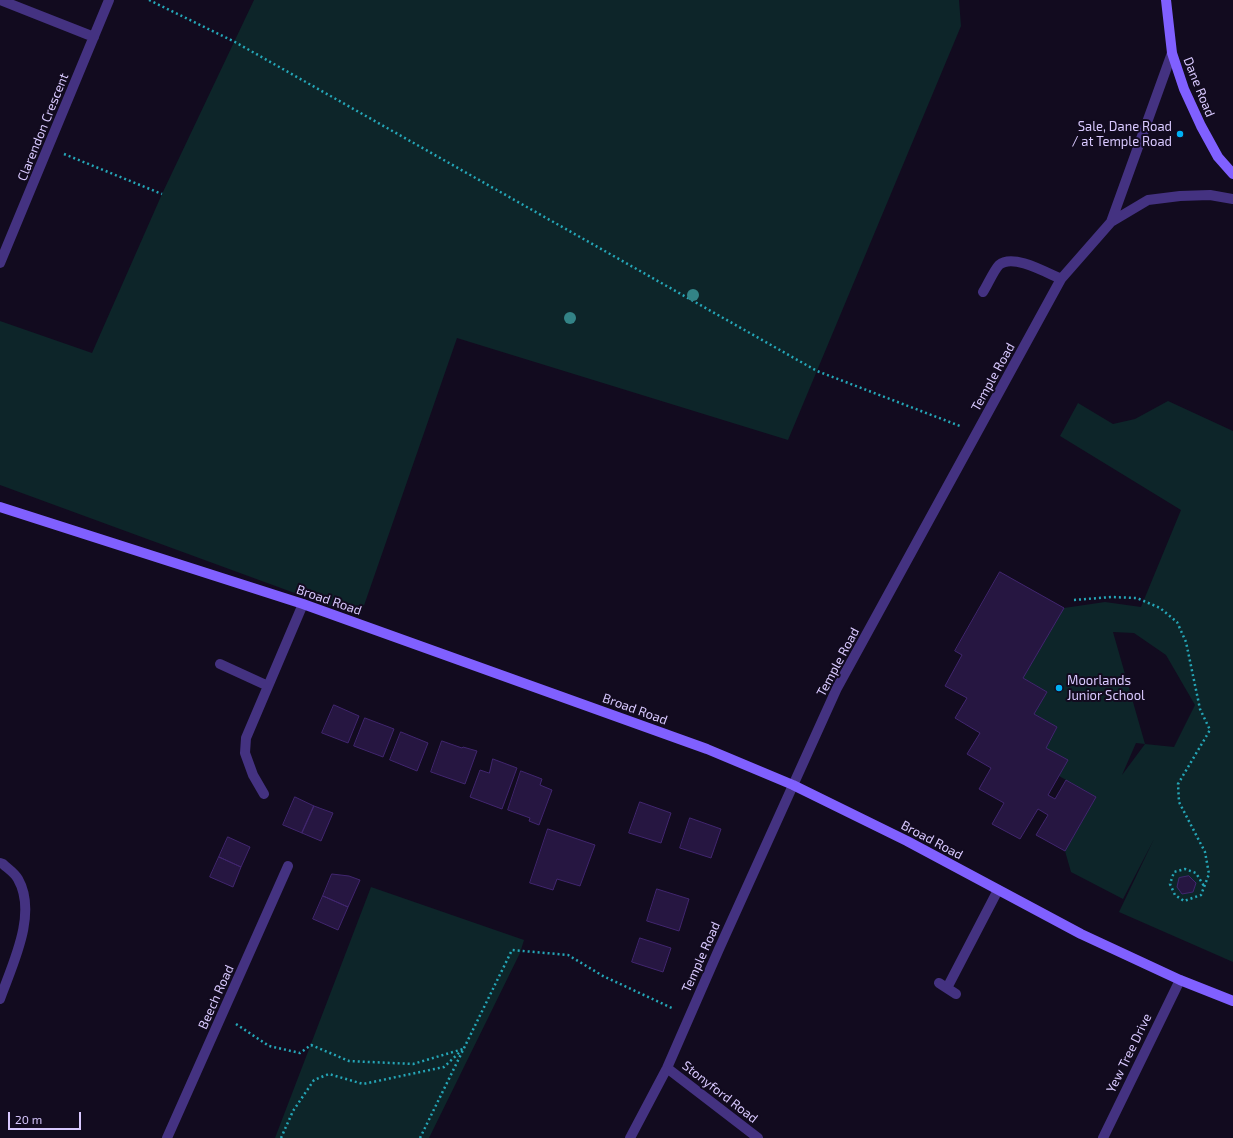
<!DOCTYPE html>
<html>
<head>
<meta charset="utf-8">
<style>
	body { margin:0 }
	#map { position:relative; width:1233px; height:1138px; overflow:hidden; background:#120b1f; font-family:"Exo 2",sans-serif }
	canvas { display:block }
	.scale { position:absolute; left:8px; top:1112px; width:73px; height:18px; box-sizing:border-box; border:2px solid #d9c9ff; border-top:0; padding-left:5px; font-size:12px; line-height:14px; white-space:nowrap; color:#d9c9ff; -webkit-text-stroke:3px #120b1f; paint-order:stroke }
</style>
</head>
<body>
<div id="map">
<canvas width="1233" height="1138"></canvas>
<div class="scale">20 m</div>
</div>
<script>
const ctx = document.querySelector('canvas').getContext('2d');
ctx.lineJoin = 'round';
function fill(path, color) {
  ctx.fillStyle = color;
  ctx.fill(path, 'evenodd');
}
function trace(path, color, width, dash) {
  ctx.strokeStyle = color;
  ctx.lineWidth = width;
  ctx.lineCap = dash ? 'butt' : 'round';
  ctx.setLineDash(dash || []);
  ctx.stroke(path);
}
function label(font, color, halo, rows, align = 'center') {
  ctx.font = font + ' "Exo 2",sans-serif';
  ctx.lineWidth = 4;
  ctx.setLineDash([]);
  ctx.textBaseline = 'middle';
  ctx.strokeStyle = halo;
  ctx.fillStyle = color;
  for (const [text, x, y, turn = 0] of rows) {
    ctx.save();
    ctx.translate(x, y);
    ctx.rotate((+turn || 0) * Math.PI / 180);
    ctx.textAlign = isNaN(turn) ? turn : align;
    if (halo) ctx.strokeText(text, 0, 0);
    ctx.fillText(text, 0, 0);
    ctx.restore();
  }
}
fill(new Path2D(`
	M254 0H959L961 26 788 440 457 338 360 617 0 485V321L92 353 162 194Z
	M1168 401 1233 431V962L1119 912 1154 839 1123 899 1071 872 1065 851 1096 797 1059 776 1067 760 1046 748 1057 727 1034 714 1047 692 1023 678 1064 608 1105 602 1141 607 1181 510 1060 436 1078 403 1113 424 1135 419ZM1113 632 1134 633 1166 655 1195 705 1174 747 1145 744ZM1136 743 1145 744 1122 775Z
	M371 887 524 940 520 953 429 1138H275Z`), '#0d2529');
const building = new Path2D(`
	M1000 572 1064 608 1023 678 1047 692 1034 714 1057 727 1046 748 1068 760 1048 795 1055 799 1066 780 1096 797 1065 851 1036 835 1048 815 1038 809 1020 839 992 824 1004 803 979 789 991 768 967 754 980 733 955 718 967 698 945 686 962 655 955 651Z
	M334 705 359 716 348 743 322 733Z
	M365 718 394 729 383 757 354 746Z
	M401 732 428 743 417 771 390 760Z
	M442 741 462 748 463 747 477 751 465 784 431 772Z
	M493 759 517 768 502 809 470 797 480 770 489 773Z
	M521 771 542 779 540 785 552 790 539 825 529 821 530 818 508 810Z
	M295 797 314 806 302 833 283 825Z
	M640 802 671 813 661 843 629 833Z
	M314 806 333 813 321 841 302 833Z
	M690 818 721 829 711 858 680 848Z
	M548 829 595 845 580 886 557 879 553 890 530 883Z
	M228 837 250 847 241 867 219 857Z
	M219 857 241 867 233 887 210 877Z
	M332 874 349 876 360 880 348 907 323 896Z
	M1189 876 1196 883 1193 892 1182 894 1177 887 1179 878Z
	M657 889 689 899 679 931 647 921Z
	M323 896 348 907 338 930 313 919Z
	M640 938 671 948 663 972 632 962Z`);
fill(building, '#261641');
trace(building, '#41266f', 1);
trace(new Path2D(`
	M149 0 235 42 817 371 960 426
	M64 154 162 194
	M1074 600 1111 597 1137 598 1160 608 1177 622 1186 642 1200 709 1210 730 1178 784 1179 802 1205 852 1209 874 1201 895 1184 901 1175 895 1170 884 1174 872 1185 869 1196 873 1204 886
	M236 1024 269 1046 300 1053 311 1045 349 1061 413 1064 463 1049
	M281 1138 293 1111 314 1080 329 1074 363 1084 444 1067 462 1050
	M420 1138 512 950 568 955 603 976 674 1009`), '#25a6b7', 2.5, [2, 3]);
trace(new Path2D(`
	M0 0 94 37
	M1111 222 1148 200 1180 196 1210 195 1233 199
	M0 263 109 0
	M983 292C987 286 994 270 999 265 1013 253 1047 273 1061 279
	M220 664 268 686
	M264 794 253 775 245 753 246 738 303 604
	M0 863 3 864C7 868 15 873 18 879 38 914 12 965 0 999
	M939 983 956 994
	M947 988 998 890
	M667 1068 758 1138
	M167 1138 288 866
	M630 1138 667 1068 719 949 837 688 1061 279 1111 222 1172 53
	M1103 1138 1180 980`), '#443281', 10);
trace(new Path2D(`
	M1166 0 1172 53 1184 89 1201 126 1218 157 1233 174
	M0 507 303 604 707 749 793 785 907 841 1081 934 1180 980 1233 1001`), '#8060ff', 10);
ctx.fillStyle = '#338386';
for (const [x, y] of [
	[693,295],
	[570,318]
]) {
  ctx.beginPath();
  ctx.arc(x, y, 6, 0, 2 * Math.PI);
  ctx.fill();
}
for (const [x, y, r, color] of [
	[1180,134,4,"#00b0f4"],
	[1059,688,4,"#00b0f4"]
]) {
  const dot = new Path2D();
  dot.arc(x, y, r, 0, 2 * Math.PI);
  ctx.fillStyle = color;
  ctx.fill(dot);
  trace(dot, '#120b1f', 1.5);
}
label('13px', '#d9c9ff', '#120b1f', [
	["Dane Road",1199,87,68],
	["Clarendon Crescent",43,127,-68],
	["Temple Road",993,377,-61],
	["Broad Road",329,600,19],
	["Temple Road",838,662,-62],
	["Broad Road",635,709,20],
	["Broad Road",932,840,28],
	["Temple Road",701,957,-66],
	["Beech Road",216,997,-66],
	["Yew Tree Drive",1129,1053,-64],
	["Stonyford Road",720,1092,38]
]);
label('13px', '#d9c9ff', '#120b1f', [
	["Sale, Dane Road",1172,127],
	["/ at Temple Road",1172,142],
	["Moorlands",1067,681,"left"],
	["Junior School",1067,696,"left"]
], 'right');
</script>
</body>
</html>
